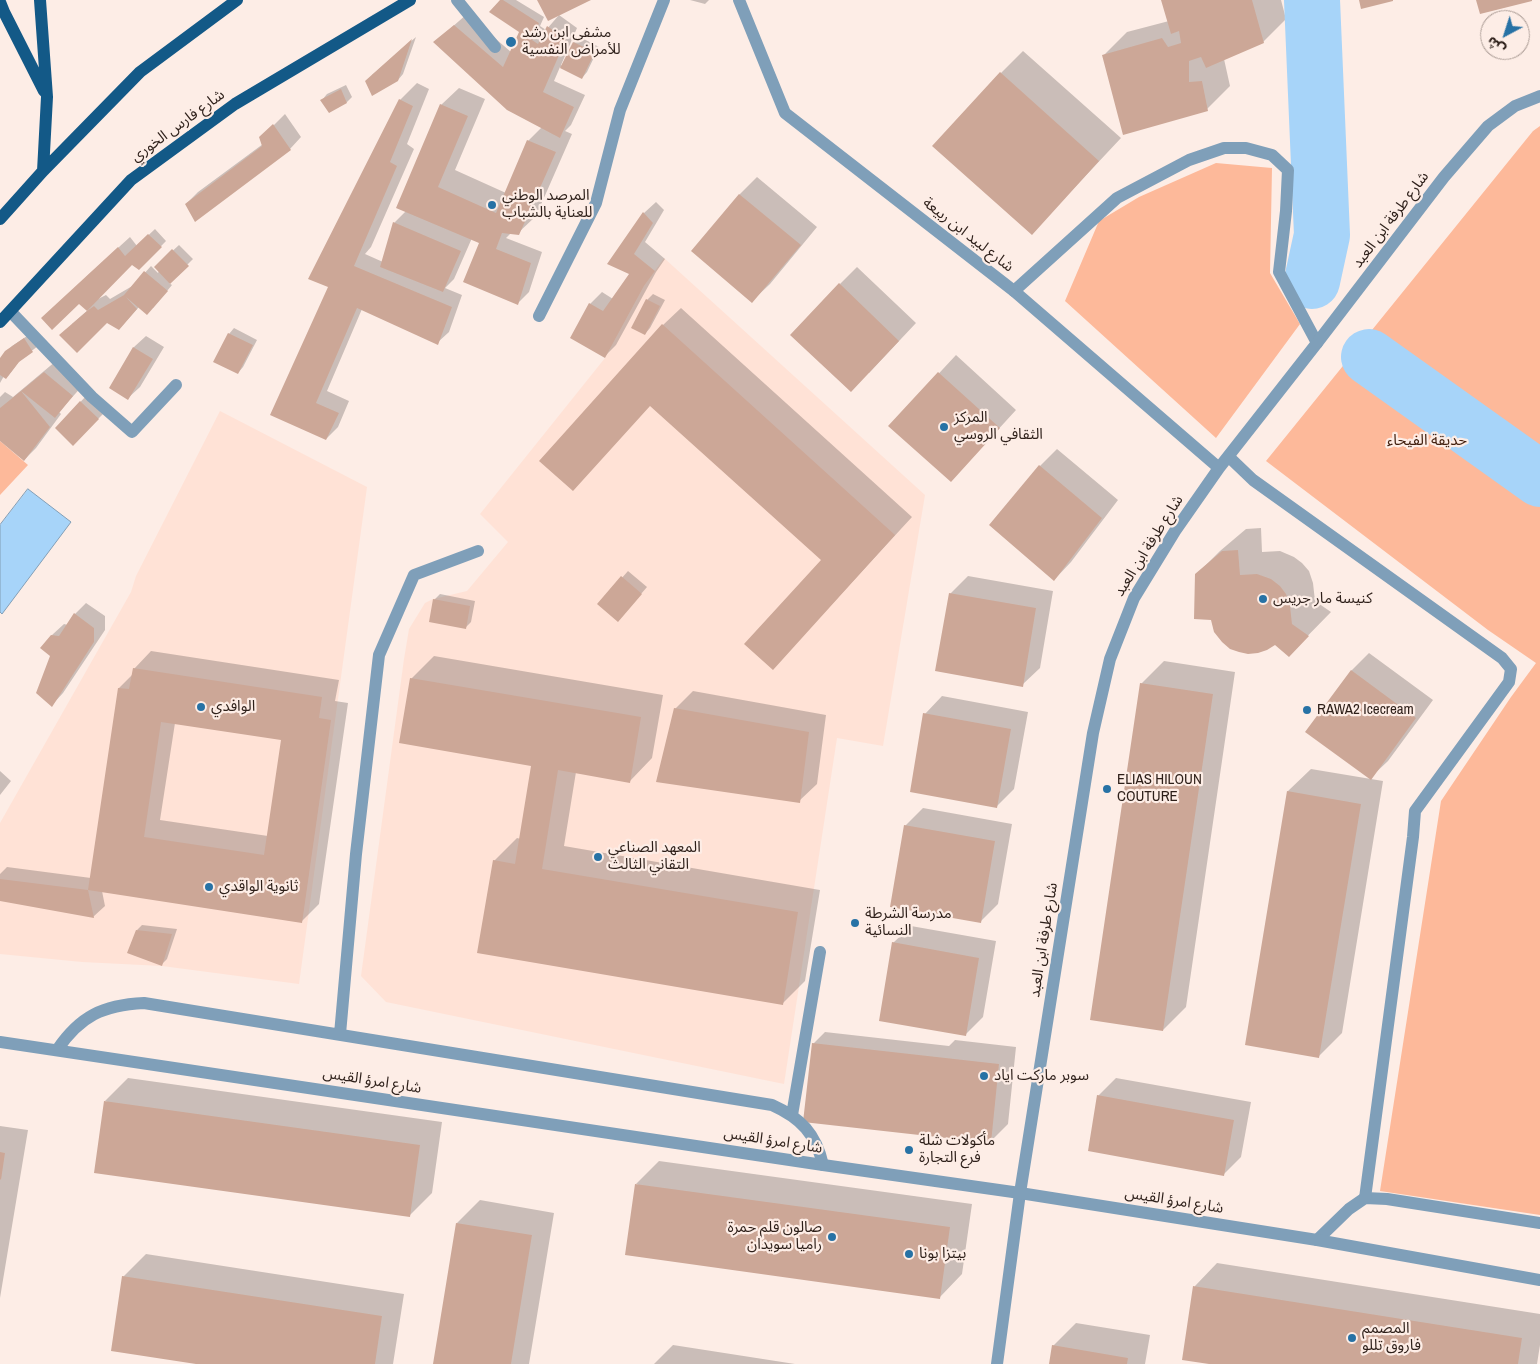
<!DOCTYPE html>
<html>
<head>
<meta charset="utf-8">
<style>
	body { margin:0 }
	#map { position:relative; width:1540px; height:1364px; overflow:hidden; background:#fdede6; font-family:"Archivo Narrow","Noto Sans Arabic",sans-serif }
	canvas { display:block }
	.north { position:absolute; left:1480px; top:10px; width:50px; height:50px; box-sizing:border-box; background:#fdede6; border:1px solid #aa9b94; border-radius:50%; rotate:220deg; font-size:14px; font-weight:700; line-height:20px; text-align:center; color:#2d1f19 }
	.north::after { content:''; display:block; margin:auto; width:18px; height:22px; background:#2772a5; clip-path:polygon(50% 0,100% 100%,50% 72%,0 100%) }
</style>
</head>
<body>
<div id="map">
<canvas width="1540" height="1364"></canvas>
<div class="north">ش</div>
</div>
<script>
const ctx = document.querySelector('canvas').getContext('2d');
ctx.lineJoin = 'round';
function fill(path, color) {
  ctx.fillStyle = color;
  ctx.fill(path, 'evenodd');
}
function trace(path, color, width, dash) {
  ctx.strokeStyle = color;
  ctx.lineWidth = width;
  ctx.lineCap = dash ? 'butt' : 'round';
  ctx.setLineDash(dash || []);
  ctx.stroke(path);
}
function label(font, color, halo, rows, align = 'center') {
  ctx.font = font + ' "Archivo Narrow","Noto Sans Arabic",sans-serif';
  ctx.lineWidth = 4.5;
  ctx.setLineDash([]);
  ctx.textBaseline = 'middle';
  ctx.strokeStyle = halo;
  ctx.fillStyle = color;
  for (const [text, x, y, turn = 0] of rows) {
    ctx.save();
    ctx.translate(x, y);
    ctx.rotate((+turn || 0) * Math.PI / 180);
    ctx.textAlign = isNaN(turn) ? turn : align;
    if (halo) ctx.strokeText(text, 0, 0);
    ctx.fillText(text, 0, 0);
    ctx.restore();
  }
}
fill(new Path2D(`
	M664 258 925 495 883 746 837 738 784 1084 386 1002 361 976 404 659 409 629 425 603 433 599 467 591 508 542 480 514 605 358 644 286Z
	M220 411 367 487 299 984 162 966 82 962 0 954V823L131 592 136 576Z`), '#ffe2d6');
fill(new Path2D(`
	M1540 126V1215L1380 1191 1441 801 1511 697 1536 663 1488 630 1266 461 1533 131Z
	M1216 163 1272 168 1270 273 1300 324 1216 438 1065 301 1099 221 1139 197Z
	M0 441 28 465 0 495Z`), '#fdb99a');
const water = new Path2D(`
	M28 489 71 522 2 614 0 612V525Z`);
fill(water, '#a7d4f9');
trace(water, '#829eb6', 1);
fill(new Path2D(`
	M502 0H516L544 17 540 26 546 30 559 15 577 28 561 65 562 66 574 42 580 37 599 47 587 72 582 78 560 67 554 81 585 95 571 125 565 131 572 134 536 216 518 233H511L506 238 542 252 529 292 517 304 481 244 472 238 454 279 445 288 462 295 449 332 437 343 362 309 327 391 349 401 338 427 326 439 271 414 333 281 400 100 417 83 429 89 407 144 414 149 371 247 365 254 383 262 394 223 406 211 441 105 459 88 485 99 455 170 506 193 528 141 542 127 435 42 467 14 511 52 520 33Z
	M690 0H709L705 4Z
	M1163 0H1281L1286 19 1263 42 1224 59 1230 86 1207 109 1104 55 1127 32 1169 21Z
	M416 37 403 74 398 80 372 75Z
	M1023 51 1121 138 1032 233 1001 73Z
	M346 85 352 97 347 102 330 111 322 100 327 94Z
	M285 114 301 137 290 149 186 204 198 192 263 144 261 138Z
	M757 177 817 227 770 284 752 301 692 251 740 194Z
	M656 202 664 210 645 242 665 259 656 272 616 345 605 356 590 304 602 292 613 299 631 274 609 263 644 213Z
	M155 229 166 241 139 269 132 263 98 299 106 295 110 299 134 285 151 266 158 273 159 271 155 267 179 245 193 259 169 283 172 285 153 308 139 307 119 329 107 322 72 324 88 310 79 302 86 277 130 237 137 246Z
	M857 267 916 323 869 373 840 284Z
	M653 294 665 300 650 328 645 334 647 300Z
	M681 308 912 517 773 668 822 559 651 405 541 461 663 325Z
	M234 328 257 340 243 367 238 373 229 334Z
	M30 334 38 346 21 359 11 372 6 378 4 376 0 383V360L12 346Z
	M146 336 164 347 140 387 128 398 110 388 134 347Z
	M956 355 1016 410 951 481 890 426Z
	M56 361 84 384 59 412 61 414 36 448 24 460 0 439V397L5 392 13 397Z
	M86 396 104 413 73 444 57 427Z
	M1057 449 1118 500 1071 562 1054 580 1040 466Z
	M1261 528 1262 552 1280 551 1294 557 1302 563 1309 571 1313 583 1315 601 1331 612 1289 655 1196 575 1220 551 1246 529Z
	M628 571 647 587 623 615 599 604Z
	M968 576 1053 591 1040 668 1022 685 950 594Z
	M440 594 475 601 471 622 466 627 434 600Z
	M86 603 105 616V630L63 693 52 705V635L64 624 68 625 75 614Z
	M151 651 339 680 335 701 348 703 319 904 301 922 102 891 105 906 93 917 0 900V874L7 867 91 878 119 688 133 674 134 669ZM175 723 282 739 268 836 160 820Z
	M1369 653 1433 700 1388 761 1370 778 1307 731 1352 670Z
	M434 656 663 695 652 758 630 781 576 772 564 846 820 890 805 981 782 1004 494 861 517 838 521 839 533 765 411 679Z
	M1164 661 1235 672 1186 1007 1163 1030 1141 684Z
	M693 691 826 715 817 784 799 801 675 709Z
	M942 696 1028 712 1014 789 997 806 925 714Z
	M1311 769 1383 781 1342 1033 1319 1056 1288 791Z
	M0 771 11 781 0 795Z
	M923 808 1012 824 998 904 980 922 905 826Z
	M142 925 177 929 167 959 162 964 137 930Z
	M911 926 996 941 983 1017 965 1035 893 943Z
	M825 1032 949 1046 955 1040 1016 1047 1008 1124 991 1141 813 1044Z
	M128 1078 442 1122 432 1193 409 1216 105 1101Z
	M1116 1078 1251 1102 1241 1157 1224 1174 1098 1096Z
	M0 1126 28 1130 0 1298Z
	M659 1161 972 1204 962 1274 940 1297 636 1184Z
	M480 1200 554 1213 529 1364H434L457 1223Z
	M146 1254 404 1294 393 1364H204L123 1277Z
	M1217 1263 1540 1314V1345L1537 1364H1217L1184 1359 1195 1286Z
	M1076 1323 1150 1335 1145 1364H1050L1053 1346Z
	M673 1345 795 1364H654Z`), '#0003');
trace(new Path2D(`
	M1312 281 1322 235 1312 0
	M1369 357 1540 479`), '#a7d4f9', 56);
fill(new Path2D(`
	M500 0H503L539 23 532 40 538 44 547 26 566 39 543 92 574 107 560 138 507 110 433 42 454 25 503 67 519 32 489 12Z
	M537 0H591L548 21Z
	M1161 0H1252L1264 43 1206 68 1201 57 1189 61V82L1202 81 1208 111 1123 135 1102 55 1162 38 1168 47 1181 43 1179 31 1171 34Z
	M1359 0H1393V1L1361 9Z
	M1476 0H1532V1L1480 14Z
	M412 39 398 81 372 96 365 81Z
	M573 42 595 52 582 79 560 68Z
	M1000 72 1099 161 1032 235 932 146Z
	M341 89 347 103 329 113 320 100Z
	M399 99 413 106 390 162 397 166 354 266 452 307 438 345 357 308 316 403 339 413 326 440 270 415 328 287 308 279Z
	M440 104 468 116 438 187 496 213 527 140 556 152 519 235 502 233 496 249 531 263 518 305 463 282 479 243 396 208Z
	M273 124 291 150 195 222 185 204 262 146 259 137Z
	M739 194 801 245 752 303 691 251Z
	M643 212 653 223 634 254 655 271 644 286 605 358 570 338 589 303 603 311 629 274 607 264Z
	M393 222 461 251 443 292 380 267Z
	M148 234 162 247 139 270 132 265 87 311 94 306 98 310 124 295 144 271 168 291 147 315 126 297 137 309 119 330 107 323 77 353 59 335 87 311 79 304 52 330 41 318 118 247 125 256Z
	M172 249 189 266 170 284 154 267Z
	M839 283 899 341 851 392 790 335Z
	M646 299 660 306 645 335 631 328Z
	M662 324 895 535 773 670 744 644 821 560 650 406 573 491 539 461Z
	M228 333 253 345 238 374 213 362Z
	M24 338 33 352 19 362 6 379 0 375V358L5 351Z
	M133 347 153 359 128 400 109 388Z
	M44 372 73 396 55 418 21 391Z
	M938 372 1000 428 951 482 888 426Z
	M21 391 50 427 24 461 0 441V408Z
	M80 401 99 419 73 446 55 428Z
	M1039 465 1102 518 1054 581 989 525Z
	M1238 550 1240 575 1257 574 1271 579 1280 586 1286 594 1290 606 1292 624 1309 636 1289 657 1275 645 1267 650 1258 653 1248 654 1239 652 1230 649 1222 642 1214 632 1211 620 1194 619 1195 574 1222 551Z
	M621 576 642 594 618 622 597 604Z
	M949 593 1036 608 1023 687 935 671Z
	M433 599 470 606 466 629 429 622Z
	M74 613 94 628V642L52 707 36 693 50 656 40 648 51 635 59 636Z
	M133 668 322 697 319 718 331 720 302 923 88 890 118 688 129 689ZM161 722 281 740 264 855 144 837Z
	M1351 670 1416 718 1371 780 1305 732Z
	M410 678 641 717 630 783 558 770 542 869 798 912 783 1005 477 953 493 860 515 864 531 766 399 743Z
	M1140 683 1213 694 1163 1031 1090 1020Z
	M674 708 809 732 800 803 656 782Z
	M923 713 1011 729 997 808 910 792Z
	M1287 791 1361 804 1319 1058 1245 1045Z
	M904 825 995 841 981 923 890 907Z
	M0 879 88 890 94 918 0 901Z
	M136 930 172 934 162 966 127 953Z
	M892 942 979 958 966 1036 879 1021Z
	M812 1043 999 1064 991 1143 803 1122Z
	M1097 1095 1234 1120 1224 1176 1088 1151Z
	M104 1101 420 1145 410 1217 94 1173Z
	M0 1152 5 1153 1 1180 0 1179Z
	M635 1184 950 1227 940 1299 625 1255Z
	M456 1223 532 1235 511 1364H433Z
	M122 1276 382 1316 375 1364H196L111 1351Z
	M1193 1286 1522 1338 1518 1364H1209L1182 1360Z
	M1052 1345 1128 1358 1127 1364H1049Z`), '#cca797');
trace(new Path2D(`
	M457 0 495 47
	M11 312 92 397 132 432 176 385
	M539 316 596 203 620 110 664 0
	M340 1034 356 854 379 655 414 575 478 551
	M57 1050C80 1016 103 1005 144 1003L772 1105C801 1118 816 1134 823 1165
	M792 1115 820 952
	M1317 1240 1349 1209 1365 1198 1387 1199 1540 1223`), '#7f9fb9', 12);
trace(new Path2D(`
	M1014 291 1117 198 1189 160 1224 148H1246L1272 155 1288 170 1286 211 1279 272 1317 343
	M1229 457 1253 480 1502 658 1511 669 1509 682 1415 811 1413 837 1365 1198
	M997 1364 1020 1193`), '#7f9fb9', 12);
trace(new Path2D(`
	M739 0 785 113 1014 291 1219 468
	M0 1042 823 1165 1020 1193 1317 1240 1540 1280
	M1020 1193 1093 733 1110 659 1134 598 1175 531 1219 468 1317 343 1444 177 1488 126 1515 106 1540 96`), '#7f9fb9', 12);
trace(new Path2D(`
	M40 0 47 97 43 171
	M0 2 4 12 44 91
	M0 219 43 171 140 72 237 0
	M0 322 131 180 235 104 410 0`), '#135987', 12);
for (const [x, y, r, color] of [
	[511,42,6,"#2772a5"],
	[492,205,5,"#2772a5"],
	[944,427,5,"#2772a5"],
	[1263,599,5,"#2772a5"],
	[201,707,5,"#2772a5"],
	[1307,710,5,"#2772a5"],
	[1107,789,5,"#2772a5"],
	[598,857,5,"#2772a5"],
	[209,887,5,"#2772a5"],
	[855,923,5,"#2772a5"],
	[984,1076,5,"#2772a5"],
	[909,1150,5,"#2772a5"],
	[832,1237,5,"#2772a5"],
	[909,1254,5,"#2772a5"],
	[1352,1338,5,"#2772a5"]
]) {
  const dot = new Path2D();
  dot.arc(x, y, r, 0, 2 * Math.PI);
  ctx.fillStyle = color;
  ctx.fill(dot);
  trace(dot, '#fdede6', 2);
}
label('15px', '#2d1f19', '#fdede6', [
	["مشفى ابن رشد",522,33],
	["للأمراض النفسية",522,50],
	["المرصد الوطني",502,196],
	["للعناية بالشباب",502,213],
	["المركز",954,418],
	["الثقافي الروسي",954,435],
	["كنيسة مار جريس",1273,599],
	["الوافدي",211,707],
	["RAWA2 Icecream",1317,710],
	["ELIAS HILOUN",1117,780],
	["COUTURE",1117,797],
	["المعهد الصناعي",608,848],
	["التقاني الثالث",608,865],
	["ثانوية الواقدي",219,887],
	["مدرسة الشرطة",865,914],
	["النسائية",865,931],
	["سوبر ماركت اياد",994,1076],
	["مأكولات شلة",919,1141],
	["فرع التجارة",919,1158],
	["صالون قلم حمرة",822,1228,"right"],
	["راميا سويدان",822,1245,"right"],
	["بيتزا بونا",919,1254],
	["المصمم",1362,1329],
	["فاروق تللو",1362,1346]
], 'left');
label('15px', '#2d1f19', '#fdede6', [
	["شارع فارس الخوري",178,126,-36],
	["شارع طرفة ابن العبد",1391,220,-53],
	["شارع لبيد ابن ربيعة",968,235,38],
	["شارع طرفة ابن العبد",1149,546,-58],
	["شارع طرفة ابن العبد",1044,940,-81],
	["شارع امرؤ القيس",372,1081,9],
	["شارع امرؤ القيس",773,1141,9],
	["شارع امرؤ القيس",1174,1201,9]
]);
label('15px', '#432110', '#fdede6', [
	["حديقة الفيحاء",1427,441]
]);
</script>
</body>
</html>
